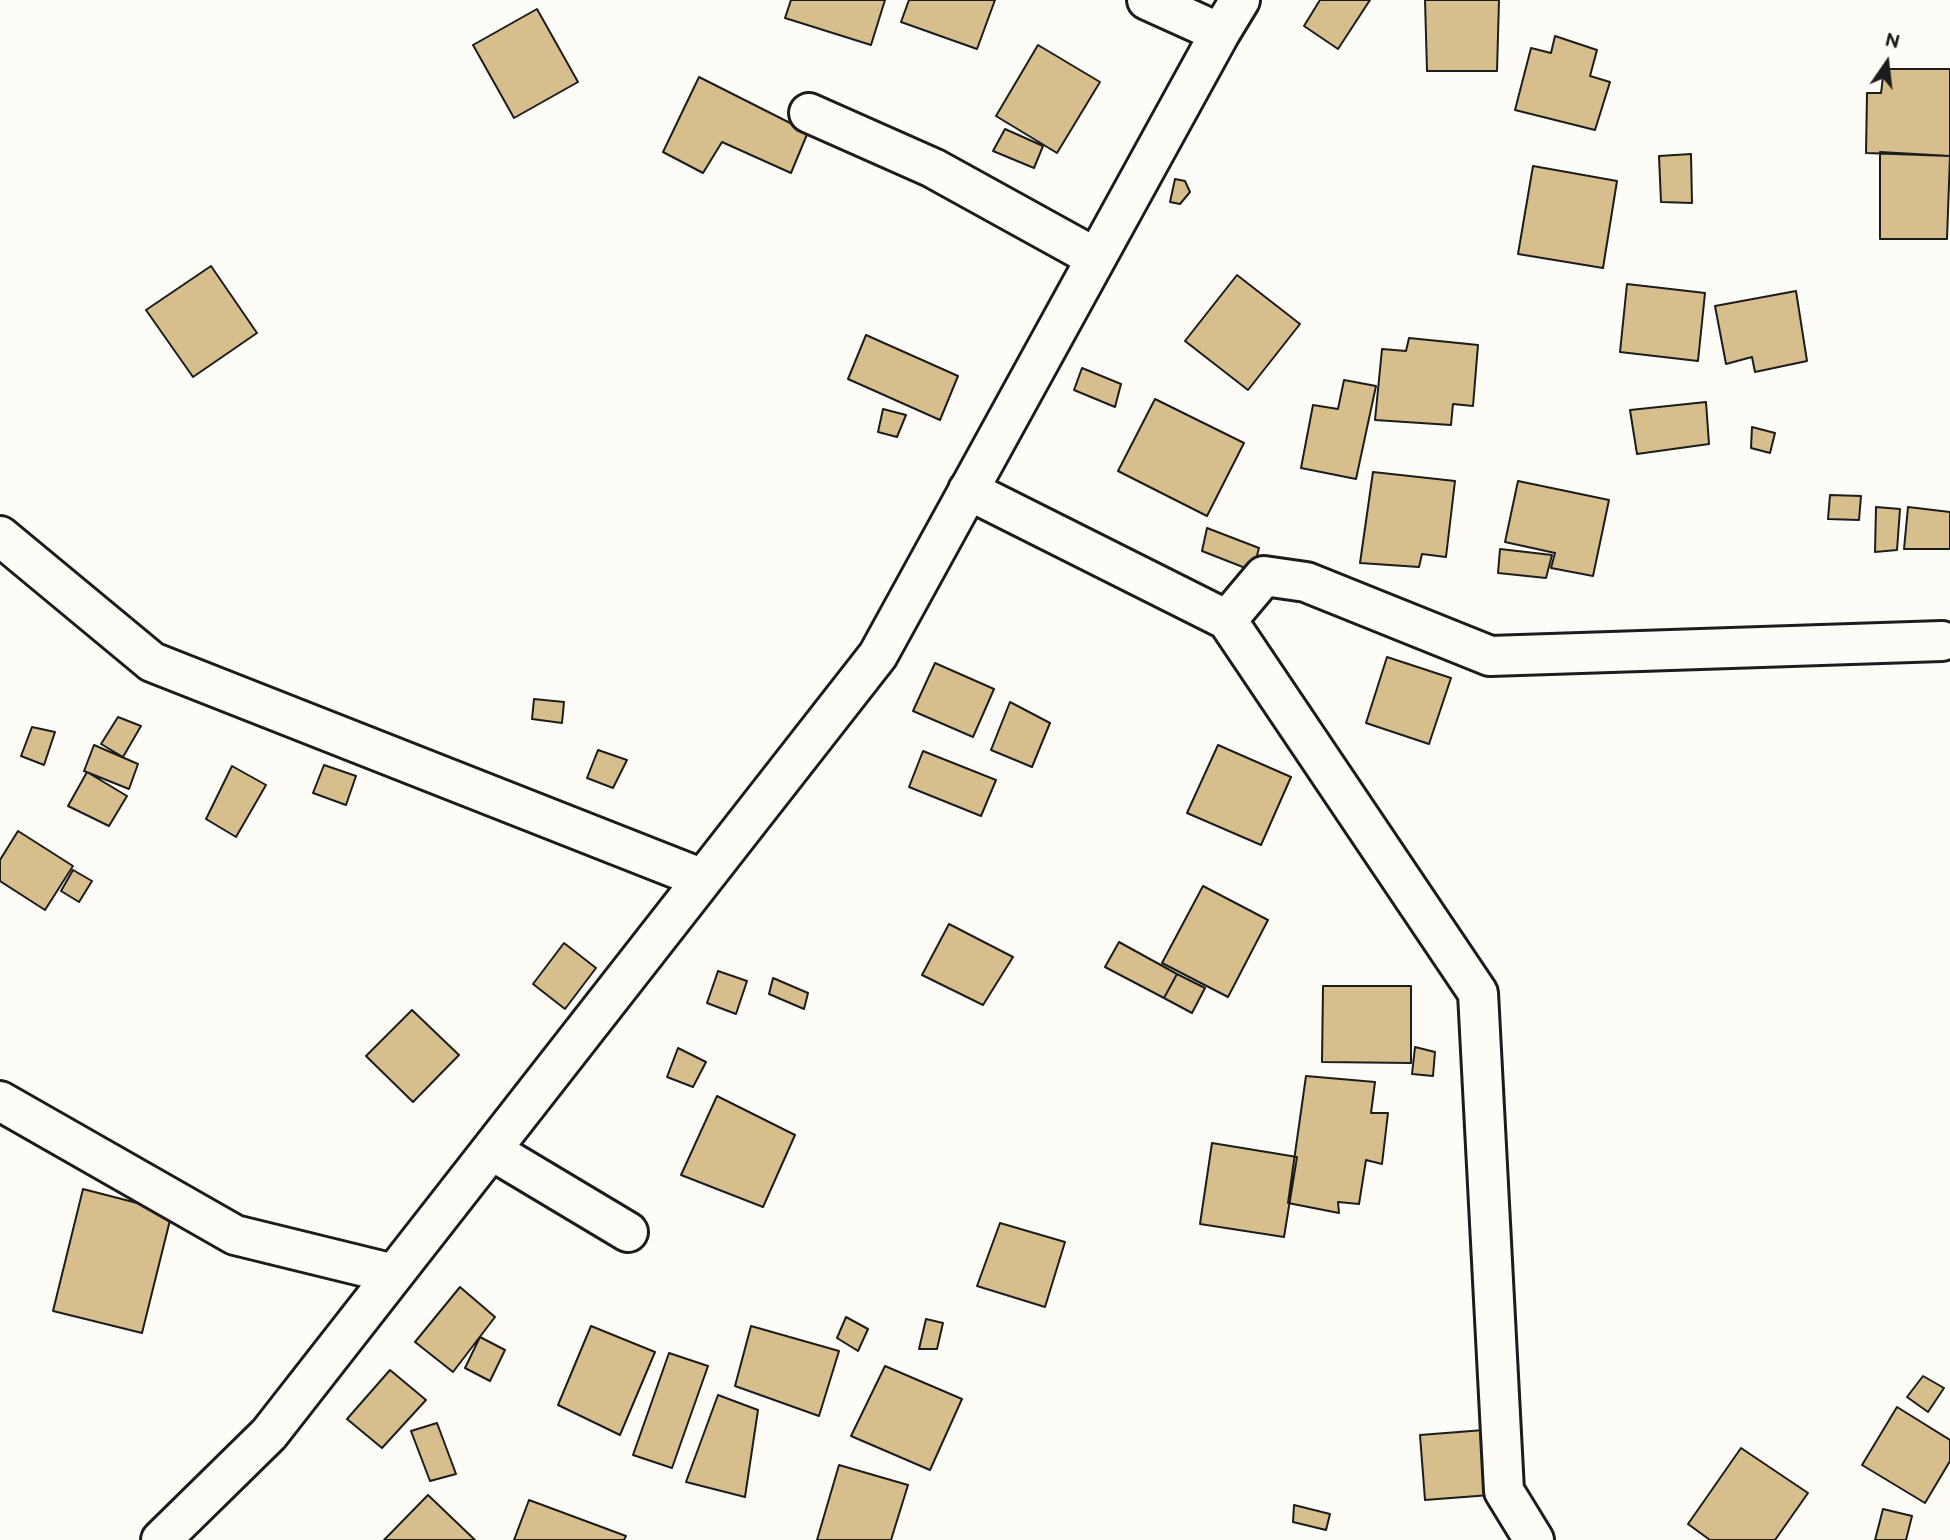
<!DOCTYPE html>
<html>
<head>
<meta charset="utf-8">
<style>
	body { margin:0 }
	#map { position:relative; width:1950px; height:1540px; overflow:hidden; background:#fdfcf7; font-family:"Balsamiq Sans",sans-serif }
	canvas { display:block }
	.north { position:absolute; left:1852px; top:28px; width:70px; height:70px; -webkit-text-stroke:5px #fdfcf7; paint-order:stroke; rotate:14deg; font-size:19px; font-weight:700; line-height:28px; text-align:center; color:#1c1c1c }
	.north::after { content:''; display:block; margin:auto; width:24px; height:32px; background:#1c1c1c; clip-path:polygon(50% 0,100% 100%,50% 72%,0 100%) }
</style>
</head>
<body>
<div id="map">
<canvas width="1950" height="1540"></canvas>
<div class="north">N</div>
</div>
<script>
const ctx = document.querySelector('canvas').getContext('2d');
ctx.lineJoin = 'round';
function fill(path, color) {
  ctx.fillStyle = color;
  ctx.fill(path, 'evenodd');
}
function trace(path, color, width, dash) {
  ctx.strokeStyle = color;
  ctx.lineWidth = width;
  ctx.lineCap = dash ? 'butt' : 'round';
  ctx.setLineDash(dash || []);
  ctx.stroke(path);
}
const building = new Path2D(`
	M791 0H885L871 45 785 18Z
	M909 0H995L977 49 901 22Z
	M1320 0H1370L1338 49 1304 26Z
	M1425 0H1499L1497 71H1427Z
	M537 9 578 82 514 118 473 45Z
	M1555 36 1597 50 1590 76 1610 82 1595 130 1515 110 1531 48 1551 53Z
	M1038 45 1100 82 1057 153 996 116Z
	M1884 69H1950V156L1866 153 1867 93H1881Z
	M699 77 808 132 791 173 722 142 703 173 663 152Z
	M1005 129 1043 146 1034 168 993 151Z
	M1880 152 1950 156 1947 239H1880Z
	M1691 154 1692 203 1661 202 1659 156Z
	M1533 166 1617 181 1603 268 1518 254Z
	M1175 179 1185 181 1190 192 1180 204 1170 202Z
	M211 266 257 333 193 377 146 310Z
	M1237 275 1300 324 1248 390 1185 341Z
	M1627 284 1705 293 1698 361 1620 352Z
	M1796 291 1807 361 1755 372 1752 357 1726 364 1715 306Z
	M866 335 958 376 940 420 848 379Z
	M1409 338 1478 345 1473 406 1453 404 1451 425 1375 420 1382 349 1406 351Z
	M1082 368 1121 384 1115 407 1074 390Z
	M1344 380 1376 386 1356 479 1301 468 1313 405 1338 409Z
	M1155 399 1244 443 1207 516 1118 471Z
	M1706 402 1709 444 1637 454 1630 410Z
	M883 409 906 415 897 437 878 432Z
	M1752 427 1775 433 1770 453 1751 448Z
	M1373 472 1455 481 1446 557 1422 554 1419 567 1360 563Z
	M1518 481 1609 500 1593 576 1551 568 1555 553 1505 542Z
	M1830 495 1861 496 1859 520 1828 519Z
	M1876 507 1900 509 1897 550 1875 552Z
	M1908 507 1950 512V549H1904Z
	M1207 528 1259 548 1253 571 1202 551Z
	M1500 549 1552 555 1546 578 1498 573Z
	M1387 657 1451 678 1429 744 1366 723Z
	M935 663 994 689 973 737 913 711Z
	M534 699 564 702 562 723 532 719Z
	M1010 702 1050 723 1032 767 991 750Z
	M118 717 141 726 123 757 101 744Z
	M32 727 55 732 44 765 21 756Z
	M94 745 138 764 129 789 84 771Z
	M1218 745 1291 777 1261 845 1187 813Z
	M598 750 627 760 613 788 587 778Z
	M923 751 996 780 981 816 909 787Z
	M324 765 356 776 346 805 313 793Z
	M232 766 266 785 236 837 206 819Z
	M87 772 127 796 109 826 68 806Z
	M18 831 73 866 45 910 0 881V860Z
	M73 870 92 881 79 902 61 891Z
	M1203 886 1268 920 1228 997 1162 963Z
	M949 924 1013 957 983 1005 922 975Z
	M1119 942 1177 974 1164 998 1105 967Z
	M564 943 596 968 565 1009 533 984Z
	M718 971 747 981 736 1014 707 1003Z
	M1177 974 1205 988 1192 1013 1164 998Z
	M773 978 808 993 804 1009 769 994Z
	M1323 986H1411V1063L1322 1062Z
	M412 1010 459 1055 413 1102 366 1056Z
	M1415 1047 1435 1052 1433 1076 1412 1074Z
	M678 1048 706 1062 693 1087 667 1077Z
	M1306 1076 1375 1082 1371 1113H1388L1382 1164 1366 1160 1359 1204 1338 1202 1339 1213 1288 1203Z
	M717 1096 795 1135 763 1207 681 1175Z
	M1212 1143 1297 1157 1284 1237 1200 1224Z
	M83 1189 172 1212 142 1333 53 1311Z
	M1000 1223 1065 1242 1045 1307 977 1286Z
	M460 1287 495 1317 453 1372 415 1342Z
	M846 1317 868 1329 858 1351 837 1338Z
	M926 1319 943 1323 937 1349H919Z
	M591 1326 655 1352 620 1435 558 1405Z
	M751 1326 839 1351 819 1416 735 1386Z
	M480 1337 505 1350 490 1381 465 1368Z
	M669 1353 708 1366 672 1468 633 1455Z
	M885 1366 962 1399 930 1470 851 1436Z
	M390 1370 426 1400 382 1448 347 1419Z
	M1923 1376 1944 1388 1928 1412 1907 1397Z
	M718 1395 758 1410 745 1497 686 1482Z
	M1897 1407 1950 1440V1461L1925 1503 1862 1465Z
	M437 1423 456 1474 430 1481 411 1431Z
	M1484 1430 1490 1495 1425 1500 1420 1435Z
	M1741 1448 1808 1493 1775 1540H1710L1688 1524Z
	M839 1465 908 1485 891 1540H817Z
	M428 1495 475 1540H384Z
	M529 1500 626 1536 624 1540H514Z
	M1294 1505 1330 1514 1326 1530 1293 1522Z
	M1883 1509 1912 1516 1906 1540H1875Z`);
fill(building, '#d7be8d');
trace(building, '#1c1c1c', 2);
const minor = new Path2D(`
	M1147 0 1220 33
	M809 113 933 168 1096 258
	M968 490 1227 620 1478 993 1504 1491 1534 1540
	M0 536 152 662 703 879
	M1227 620 1264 576 1306 582 1490 656 1942 641
	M0 1101 235 1235 394 1274
	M491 1150 628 1232
	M161 1540 269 1434 878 655 1220 33 1240 0`);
trace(minor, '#1c1c1c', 44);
trace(minor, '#fdfcf7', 38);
</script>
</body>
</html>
